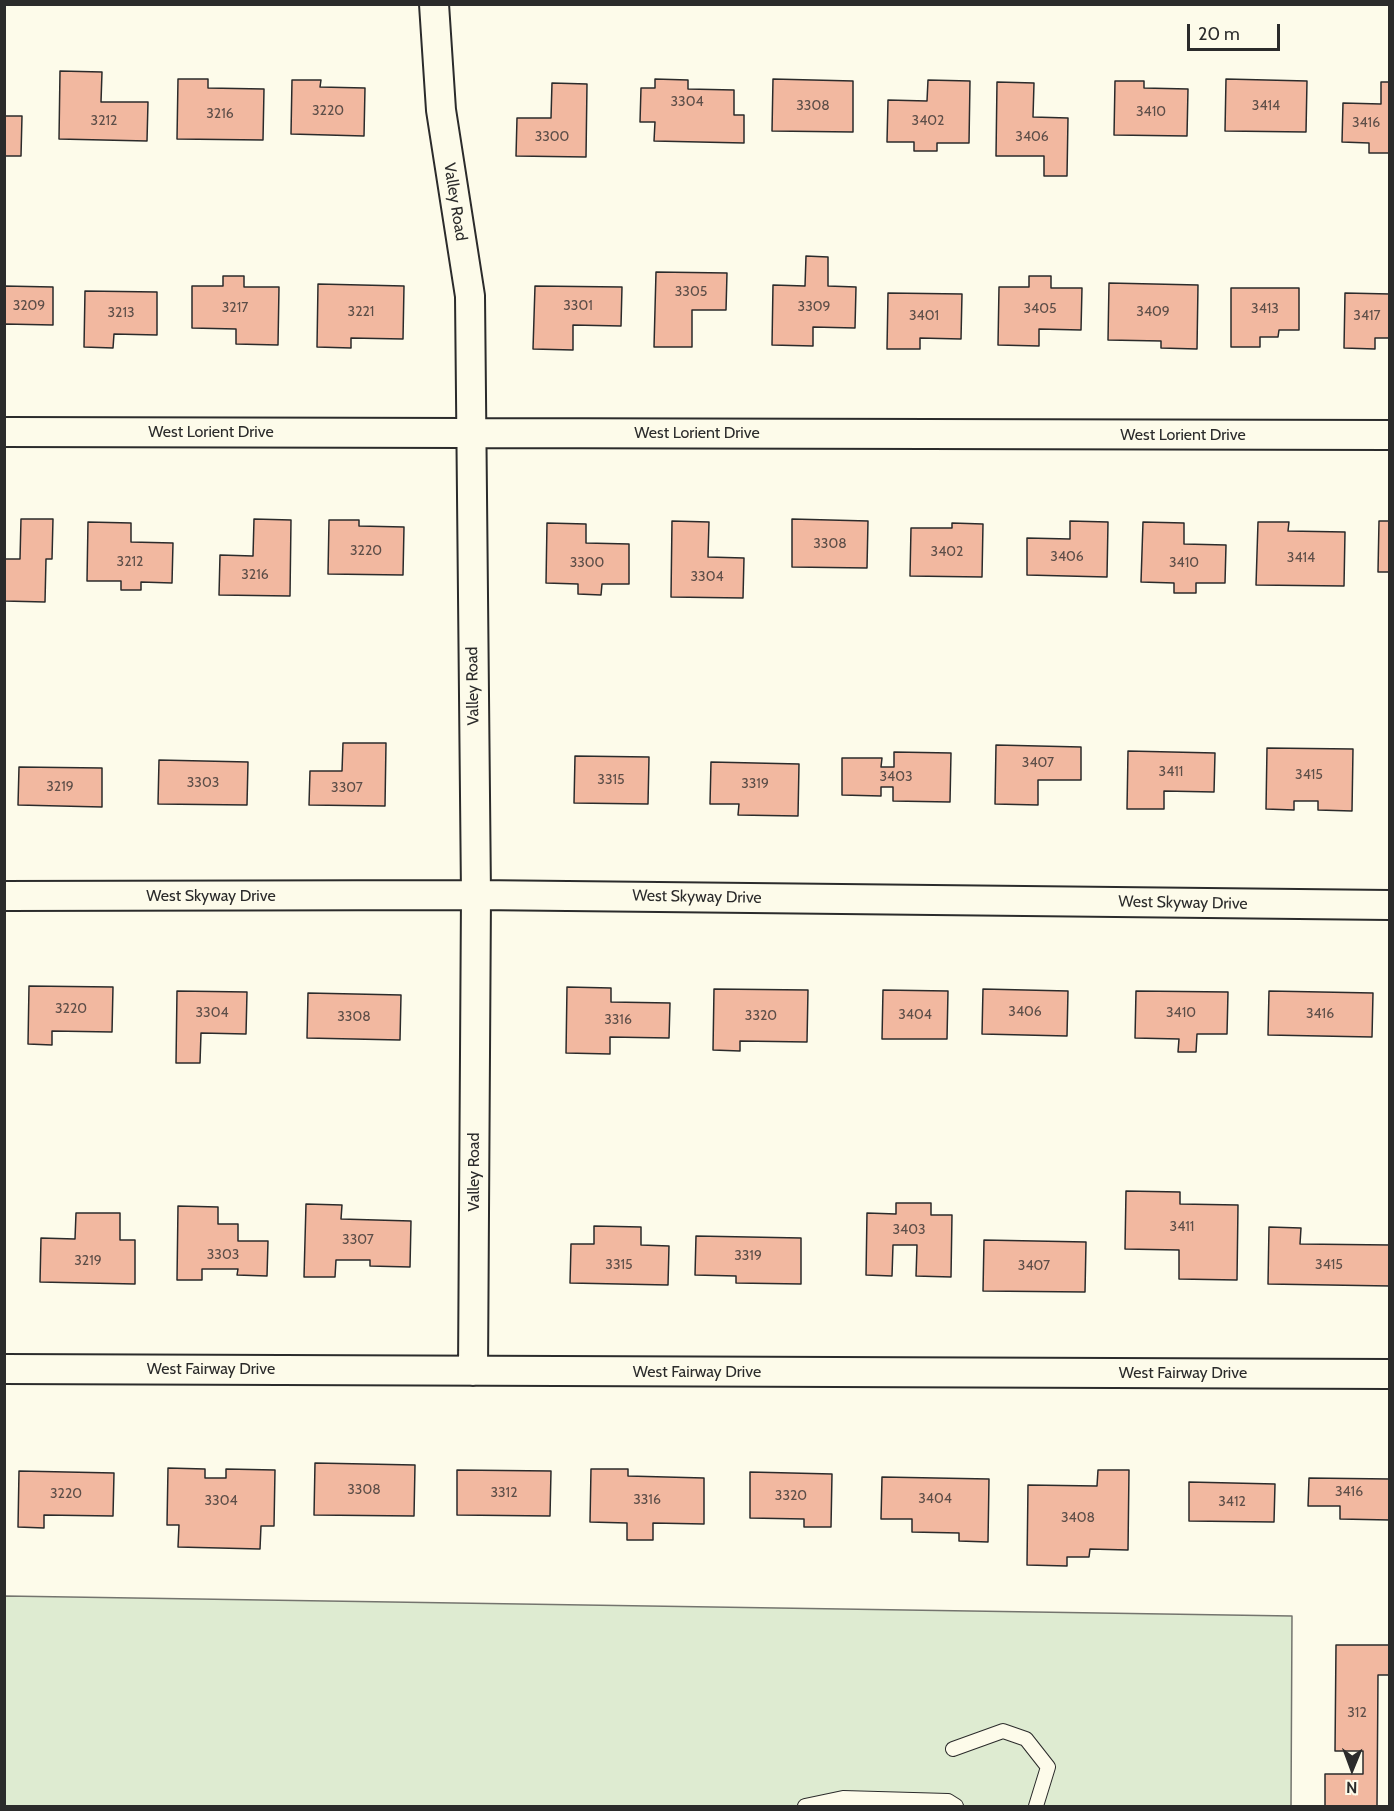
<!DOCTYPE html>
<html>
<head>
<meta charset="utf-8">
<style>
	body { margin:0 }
	#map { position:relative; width:1394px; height:1811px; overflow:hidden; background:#fdfbea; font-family:Cabin,sans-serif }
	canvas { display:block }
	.frame { position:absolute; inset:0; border:6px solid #2b2b2b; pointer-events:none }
	.north { position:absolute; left:1322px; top:1739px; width:60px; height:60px; -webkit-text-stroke:4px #fdfbea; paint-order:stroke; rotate:181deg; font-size:16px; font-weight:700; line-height:24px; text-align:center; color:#2b2b2b }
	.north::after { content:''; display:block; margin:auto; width:21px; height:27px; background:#2b2b2b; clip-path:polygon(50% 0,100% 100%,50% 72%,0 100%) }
	.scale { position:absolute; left:1187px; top:24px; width:93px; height:27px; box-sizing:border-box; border:3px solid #2b2b2b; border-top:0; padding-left:8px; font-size:18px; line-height:21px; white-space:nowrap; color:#2b2b2b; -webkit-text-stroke:4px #fdfbea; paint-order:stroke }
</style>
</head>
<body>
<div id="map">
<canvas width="1394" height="1811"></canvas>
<div class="frame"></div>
<div class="north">N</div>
<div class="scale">20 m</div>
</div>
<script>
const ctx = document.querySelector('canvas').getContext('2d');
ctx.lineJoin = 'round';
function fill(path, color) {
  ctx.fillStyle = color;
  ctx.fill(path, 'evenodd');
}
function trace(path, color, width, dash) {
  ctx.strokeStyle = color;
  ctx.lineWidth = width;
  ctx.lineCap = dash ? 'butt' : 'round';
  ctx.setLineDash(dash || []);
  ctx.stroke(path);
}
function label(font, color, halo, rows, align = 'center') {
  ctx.font = font + ' Cabin,sans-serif';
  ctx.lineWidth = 4.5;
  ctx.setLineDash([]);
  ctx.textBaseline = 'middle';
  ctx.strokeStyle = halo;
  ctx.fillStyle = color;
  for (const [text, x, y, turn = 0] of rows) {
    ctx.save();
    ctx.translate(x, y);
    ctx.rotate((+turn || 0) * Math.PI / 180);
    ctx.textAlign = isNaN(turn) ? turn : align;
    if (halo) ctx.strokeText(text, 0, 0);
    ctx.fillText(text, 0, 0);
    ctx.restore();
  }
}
const green = new Path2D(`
	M5 1596 1292 1616 1291 1806H5Z`);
fill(green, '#deebd1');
trace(green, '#74746e', 1.5);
const building = new Path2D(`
	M60 71 102 72 101 102H148L147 141 59 139Z
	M178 79H208V88L264 89 263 140 177 139Z
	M655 79 688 80V89L734 90V115H744V143L654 141 655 122H640L641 88H655Z
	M773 79 853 81V132L772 131Z
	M1226 79 1307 81 1306 132 1225 131Z
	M292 80H321L320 87 365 88 364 136 291 134Z
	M928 80 970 81 969 143H937V151H914V142H887L888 100 927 101Z
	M1115 81H1144V88L1188 89 1187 136 1114 135Z
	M997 82 1034 83 1033 117 1068 118 1067 176H1044V156H996Z
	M1381 82H1390V153H1369V143L1342 142 1343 103 1381 104Z
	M552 83 587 84 586 157 516 156 517 118H551Z
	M4 116H22L21 156H4Z
	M806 256 828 257V286L856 287 855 328 813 327V346L772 345 773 285 805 286Z
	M656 272 727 273 726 310H692V347H654Z
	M223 276H244V287H279L278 345 236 344V329L192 328V286H223Z
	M1029 276H1051V288H1082L1081 330 1039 329V346L998 345 999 287H1029Z
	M1109 283 1198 285 1197 349 1161 348V341L1108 340Z
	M318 284 404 286 403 339 351 338V348L317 347Z
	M4 286 53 287V325L5 324 4 346Z
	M535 286 622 287 621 326 573 325V350L533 349Z
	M1231 288H1299V330H1279L1278 337H1260V347H1231Z
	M85 291 157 292V335L114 334 113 348 84 347Z
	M888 293 962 294 961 339 920 338V349H887Z
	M1345 293 1390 294V338H1375V349L1344 348Z
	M21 519H53L52 559H46L45 602 4 601V559H20Z
	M254 519 291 520 290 596 219 595 220 555 253 556Z
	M792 519 868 521 867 568 792 567Z
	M329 520H359V526L404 527 403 575 328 574Z
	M672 521 709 522 708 557 744 558 743 598 671 597Z
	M1070 521 1108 522 1107 577 1027 575V538L1070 539Z
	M1379 521H1390V572H1378Z
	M88 522 131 523V542L173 543 172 583 141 582V590H121V581H87Z
	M1143 522 1184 523V544L1226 545 1225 583H1196V593H1174V583L1141 582Z
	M1258 522H1289L1288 531 1345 532 1344 586 1256 585Z
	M547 523 586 524V543L629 544V584H602L601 595 578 594V584L546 583Z
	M952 523 983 524 982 577 910 576 911 528H952Z
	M343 743H386L385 806 309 805 310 771H342Z
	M996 745 1081 747V780H1038V805L995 804Z
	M1267 748 1353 749 1352 811 1318 810V801H1294V810L1266 809Z
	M1128 751 1215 753 1214 792 1164 791V809H1127Z
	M894 752 951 753 950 802 893 801V787H881V796L842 795V758H882L881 767H894Z
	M575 756 649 757 648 804 574 803Z
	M159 760 248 762 247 805 158 804Z
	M711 762 799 764 798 816 738 815 739 804H710Z
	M19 767 102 768V807L18 805Z
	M29 986 113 987 112 1032 52 1031V1045L28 1044Z
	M567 987 611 988V1002L670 1003 669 1038 610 1037V1054L566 1053Z
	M714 989 808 990 807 1042 740 1041V1051L713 1050Z
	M983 989 1068 991 1067 1036 982 1034Z
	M883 990 948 991 947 1039H882Z
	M177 991 247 992 246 1034 201 1033 200 1063H176Z
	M1136 991 1228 992 1227 1034H1197L1196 1052H1178L1179 1039 1135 1038Z
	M1269 991 1373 993 1372 1037 1268 1035Z
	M308 993 401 995 400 1040 307 1038Z
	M1126 1191 1180 1192V1204L1238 1205 1237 1280 1179 1279V1250L1125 1249Z
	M896 1203H931V1215H952L951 1277 916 1276 917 1245H893L892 1276 866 1275 867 1213 896 1214Z
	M306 1204 342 1205 341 1219 411 1221 410 1267 370 1266V1260H336L335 1277H304Z
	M178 1206 218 1207V1224H238V1241H268L267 1276 237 1275 238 1269H202V1280H177Z
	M76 1213H120V1240H135V1284L40 1282 41 1238 75 1239Z
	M594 1226 641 1227V1245L669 1246 668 1285 570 1283 571 1244H594Z
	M1269 1227 1301 1228 1300 1244 1390 1245V1286L1268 1284Z
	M696 1236 801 1238V1284L736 1283V1276L695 1275Z
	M984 1240 1086 1242 1085 1292 983 1291Z
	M315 1463 415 1465 414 1516 314 1515Z
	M168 1468 205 1469V1478H226V1469L275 1470 274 1526H261L260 1549 178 1547 179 1525H167Z
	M591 1469H628V1476L704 1478V1524L653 1523V1540H627V1523L590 1522Z
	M457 1470 551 1471 550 1516 457 1515Z
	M1098 1470H1129L1128 1550 1090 1549 1089 1557H1067V1566L1027 1565 1028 1485 1097 1486Z
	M19 1471 114 1473 113 1516 44 1515V1528L18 1527Z
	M750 1472 832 1474 831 1527H804V1519L750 1518Z
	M882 1477 989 1479 988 1542 959 1541V1533L912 1532V1519H881Z
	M1309 1478 1390 1479V1520L1340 1519V1506H1308Z
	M1189 1482 1275 1484 1274 1522 1189 1521Z
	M1336 1645H1390V1675H1378L1377 1806H1325V1774H1363V1751H1335Z`);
fill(building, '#f2b8a0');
trace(building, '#2b2b2b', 1.5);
const lane = new Path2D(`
	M953 1749 1003 1731 1026 1739 1048 1767 1036 1806
	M805 1806 843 1798 948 1801 956 1806`);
const street = new Path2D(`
	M434 4 441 110 470 296 476 895 473 1371
	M4 432 1390 435
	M4 896 476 895 1390 905
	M4 1369 1390 1374`);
trace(lane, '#2b2b2b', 16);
trace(street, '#2b2b2b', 32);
trace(lane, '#fdfbea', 14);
trace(street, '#fdfbea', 28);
label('14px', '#5d4e48', null, [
	["3304",687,102],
	["3308",813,106],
	["3414",1266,106],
	["3220",328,111],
	["3410",1151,112],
	["3216",220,114],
	["3212",104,121],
	["3402",928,121],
	["3416",1366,123],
	["3300",552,137],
	["3406",1032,137],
	["3305",691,292],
	["3209",29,306],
	["3301",578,306],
	["3309",814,307],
	["3217",235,308],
	["3405",1040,309],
	["3413",1265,309],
	["3221",361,312],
	["3409",1153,312],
	["3213",121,313],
	["3401",924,316],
	["3417",1367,316],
	["3308",830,544],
	["3220",366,551],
	["3402",947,552],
	["3406",1067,557],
	["3414",1301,558],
	["3212",130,562],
	["3300",587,563],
	["3410",1184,563],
	["3216",255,575],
	["3304",707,577],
	["3407",1038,763],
	["3411",1171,772],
	["3415",1309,775],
	["3403",896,777],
	["3315",611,780],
	["3303",203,783],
	["3319",755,784],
	["3219",60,787],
	["3307",347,788],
	["3220",71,1009],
	["3406",1025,1012],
	["3304",212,1013],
	["3410",1181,1013],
	["3416",1320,1014],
	["3404",915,1015],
	["3320",761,1016],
	["3308",354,1017],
	["3316",618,1020],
	["3411",1182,1227],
	["3403",909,1230],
	["3307",358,1240],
	["3303",223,1255],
	["3319",748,1256],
	["3219",88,1261],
	["3315",619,1265],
	["3415",1329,1265],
	["3407",1034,1266],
	["3308",364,1490],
	["3416",1349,1492],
	["3312",504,1493],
	["3220",66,1494],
	["3320",791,1496],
	["3404",935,1499],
	["3316",647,1500],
	["3304",221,1501],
	["3412",1232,1502],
	["3408",1078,1518],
	["312",1357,1713]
]);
label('16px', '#2b2b2b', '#fdfbea', [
	["Valley Road",455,202,81],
	["West Lorient Drive",211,432],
	["West Lorient Drive",697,433],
	["West Lorient Drive",1183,435],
	["Valley Road",473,686,-91],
	["West Skyway Drive",211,896],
	["West Skyway Drive",697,897,1],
	["West Skyway Drive",1183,903,1],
	["Valley Road",474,1172,-90],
	["West Fairway Drive",211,1369],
	["West Fairway Drive",697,1372],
	["West Fairway Drive",1183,1373]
]);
</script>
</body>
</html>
